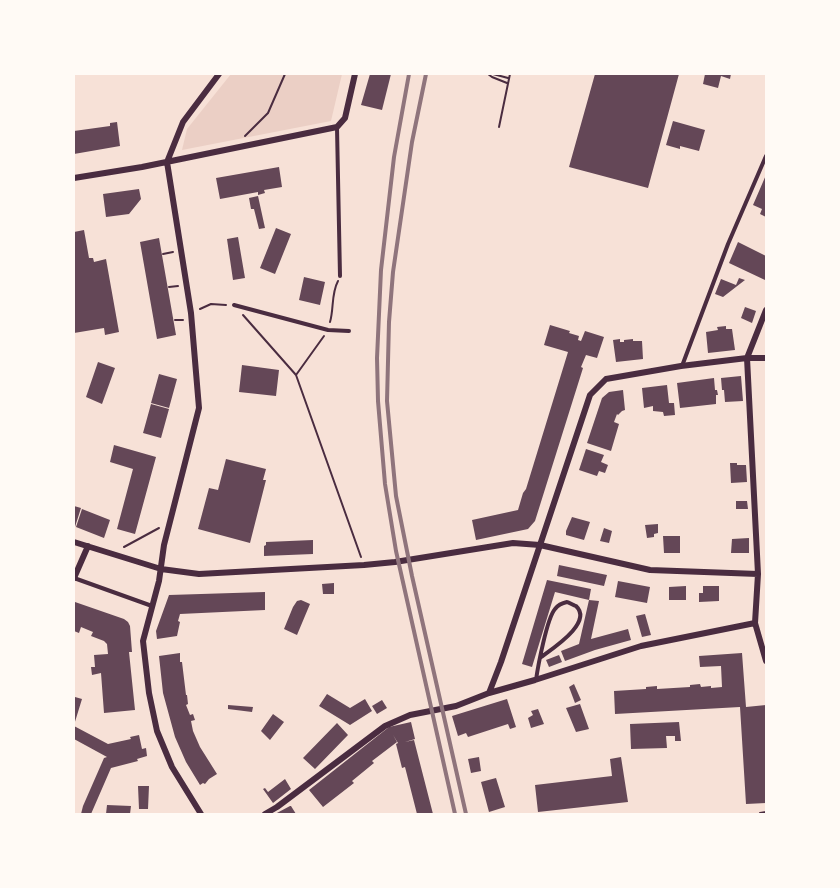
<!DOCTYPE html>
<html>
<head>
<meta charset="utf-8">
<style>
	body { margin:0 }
	#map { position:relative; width:840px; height:888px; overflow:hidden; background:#f7e1d7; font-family:"Alegreya Sans",sans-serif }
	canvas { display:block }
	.frame { position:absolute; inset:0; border:75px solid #fffaf5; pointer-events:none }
</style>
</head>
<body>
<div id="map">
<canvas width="840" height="888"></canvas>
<div class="frame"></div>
</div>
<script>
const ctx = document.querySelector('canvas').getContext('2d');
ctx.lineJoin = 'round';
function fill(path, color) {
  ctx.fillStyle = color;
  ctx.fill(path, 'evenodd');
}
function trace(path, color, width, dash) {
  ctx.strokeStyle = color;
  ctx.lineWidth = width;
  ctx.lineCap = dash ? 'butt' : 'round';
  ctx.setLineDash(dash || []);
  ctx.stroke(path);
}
fill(new Path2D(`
	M231 74H342L331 121 182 150 187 129Z`), '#ebcfc5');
fill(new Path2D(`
	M370 74H391L382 110 361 105Z
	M595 74H679L648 188 569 167Z
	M705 74H731L730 79 721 76 718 88 703 84Z
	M673 121 705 130 699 151 680 146V149L666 145Z
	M117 122 120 146 74 154V131L110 126V123Z
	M279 167 282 187 264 190 265 193 258 195V192L220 199 216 178Z
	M766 175V217L760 214 762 209 753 205Z
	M139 189 141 199 129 214 106 217 103 194Z
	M258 196 265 228 259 229 254 209H251L249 198Z
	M276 228 291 234 275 274 260 268Z
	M84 230 89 258H93L94 262 106 259 119 332 105 335 104 328 74 333V232Z
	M238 237 245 278 233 280 227 239Z
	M159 238 176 335 157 339 140 242Z
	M738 242 766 256V278L765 280 729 263Z
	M304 277 325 282 320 305 299 300Z
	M739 278 745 280 723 297 715 294 721 279 736 285Z
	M745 307 756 311 752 323 741 318Z
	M550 325 570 331 569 333 579 336 578 340 581 341 585 331 604 337 597 358 586 355 581 367 583 368 535 521 528 529 476 540 472 520 518 510 523 493 526 489 568 352 544 345Z
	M726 326V329H732L735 350 708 353 706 332 718 330 717 327Z
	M620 339V342H624V340L633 339V341H642L643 359 616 362 613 340Z
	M98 362 115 368 102 404 86 397Z
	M242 365 279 370 276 396 239 392Z
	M159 374 177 379 169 408 151 403Z
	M741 376 743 401 725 402 724 390H722L721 378Z
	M714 378 715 390H717L718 395H716V404L680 408 677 383Z
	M667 385 669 403H674L675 415 664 416 663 412 653 411V406L644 408 642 388Z
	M623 390 625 410 622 411 618 415 617 414 614 422 619 424 611 451 587 443 602 398 609 392Z
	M151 404 169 409 161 438 143 433Z
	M114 445 156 457 135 534 117 529 133 469 110 462Z
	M586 449 604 455 601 462 608 465 605 473 599 471 597 476 579 470Z
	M226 459 266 469 263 480H266L250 543 198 529 209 488 218 490Z
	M730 463H737V465H746L747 482 731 483Z
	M736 501H747L748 509H736Z
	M74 506 81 508 74 530Z
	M82 509 110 520 104 538 76 527Z
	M572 517 590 522 584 540 566 535V531Z
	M658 524V533L654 534V537L647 538 645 525Z
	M604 528 612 531 609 543 600 541Z
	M663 536H680V553H664Z
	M749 538V553H731L732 539Z
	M313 540V554L264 556V546L266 545V542Z
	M559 565 607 575 604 586 557 576Z
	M547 580 591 589 589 600 555 592 532 667 522 664Z
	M618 581 650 587 647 603 615 597Z
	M334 583V594H323L322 584Z
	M686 586V600H669V587Z
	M703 586H719V601L699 602V593H703Z
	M265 592V610L180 614 178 621 180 622 177 636 157 639 156 631 169 595Z
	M301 600 310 604 297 635 284 629 293 607 297 601Z
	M589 600 599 601 591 639 628 629 631 640 595 650 565 661 561 651 579 644Z
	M75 602 124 619 128 622 130 626 132 652H129L135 710 104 713 101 673 92 675 91 667H95L94 655 108 654 107 644 104 641 91 636 93 632 81 627 79 633 74 631V606Z
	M645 614 651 635 642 637 636 616Z
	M180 653V662H182L186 695H187L188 704 186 705 190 715 193 714 195 720 191 721 193 731 200 747 217 774 209 779 205 784 203 783 200 785 186 762 175 737 163 693 159 656Z
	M742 653 746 707 766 705V803L746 804 740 707 615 714 614 691 646 689V687L657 686V689L690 687V685L700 684 701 687 711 686V688L722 687 721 666 700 667 699 656Z
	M559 655 562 662 549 667 546 660Z
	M574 684 581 700 575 703 569 687Z
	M327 694 350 708 365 699 372 711 350 725 319 706Z
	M75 697 82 699 74 725V701Z
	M507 699 516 727 510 729 508 724 468 737 466 733 458 736 452 716Z
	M382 700 387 708 377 714 372 706Z
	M580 704 589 729 576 732 566 708Z
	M228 705 253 707 252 712 228 709Z
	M538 709 544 724 531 728 528 718 533 715 531 711Z
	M273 714 284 722 270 740 261 731Z
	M411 722 415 739 405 742 414 740 433 814H417L405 767 402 768 396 744 398 743 393 735 397 742 372 761 374 763 352 781 354 783 323 807 309 790 389 727Z
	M679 722 681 741H675V736H666L667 748 631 749 630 724Z
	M337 723 348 735 315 769 303 758Z
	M74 726 108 744 131 739 130 737 139 735 142 749 146 748 147 756 137 759 138 761 111 768 91 814H81L83 806 104 758 107 757 74 739Z
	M479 757 481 771 471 773 468 759Z
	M621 757 628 802 538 812 535 785 612 776 610 759Z
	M496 778 505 807 489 812 481 782Z
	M285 779 291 789 273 803 263 789 265 788 268 792Z
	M138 786H149L148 809H139Z
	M107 805 131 806 130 814H106Z
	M291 806 296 814H275L290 806Z`), '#644757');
trace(new Path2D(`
	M488 74 492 77 507 83
	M493 74 508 78
	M499 127 510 74
	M245 136 268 113 285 74
	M163 254 173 252
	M169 287 178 286
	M200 309 211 304 226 305
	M243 315 296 375 361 557
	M175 320H183
	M330 322C334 309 331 294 338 281
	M296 375 324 336
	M124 547 159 528
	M760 814V813L766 812`), '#4a2c40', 2);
trace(new Path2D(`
	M337 128 340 276
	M234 305 328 330 349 331
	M682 366 728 244 766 156
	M74 578 152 606
	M536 680C538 666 547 618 555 609 558 605 562 603 567 602 568 602 575 606 576 606 594 623 550 650 540 658`), '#4a2c40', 4);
trace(new Path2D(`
	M167 162 191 313 199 408 164 545 159 581 143 641 149 693 157 731 172 767 201 814
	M167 162 183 122 219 74
	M74 178 142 167 337 127 345 118 355 74
	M766 310 747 358 758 574 755 623 766 661
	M74 542 161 569 199 574 364 565 395 562 513 543 540 545 650 570 758 574
	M74 578 88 546
	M489 693 501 662 590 395 606 379 681 366 747 358H766
	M265 814 277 807 385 726 410 715 456 706 489 693 535 680 641 646 755 623`), '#4a2c40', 6);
trace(new Path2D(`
	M409 74 394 157 381 270 377 358 378 401 385 484 396 551 455 814
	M426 74 412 142 393 272 389 322 387 401 396 496 412 576 466 814`), '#8f747c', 4);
</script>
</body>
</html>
